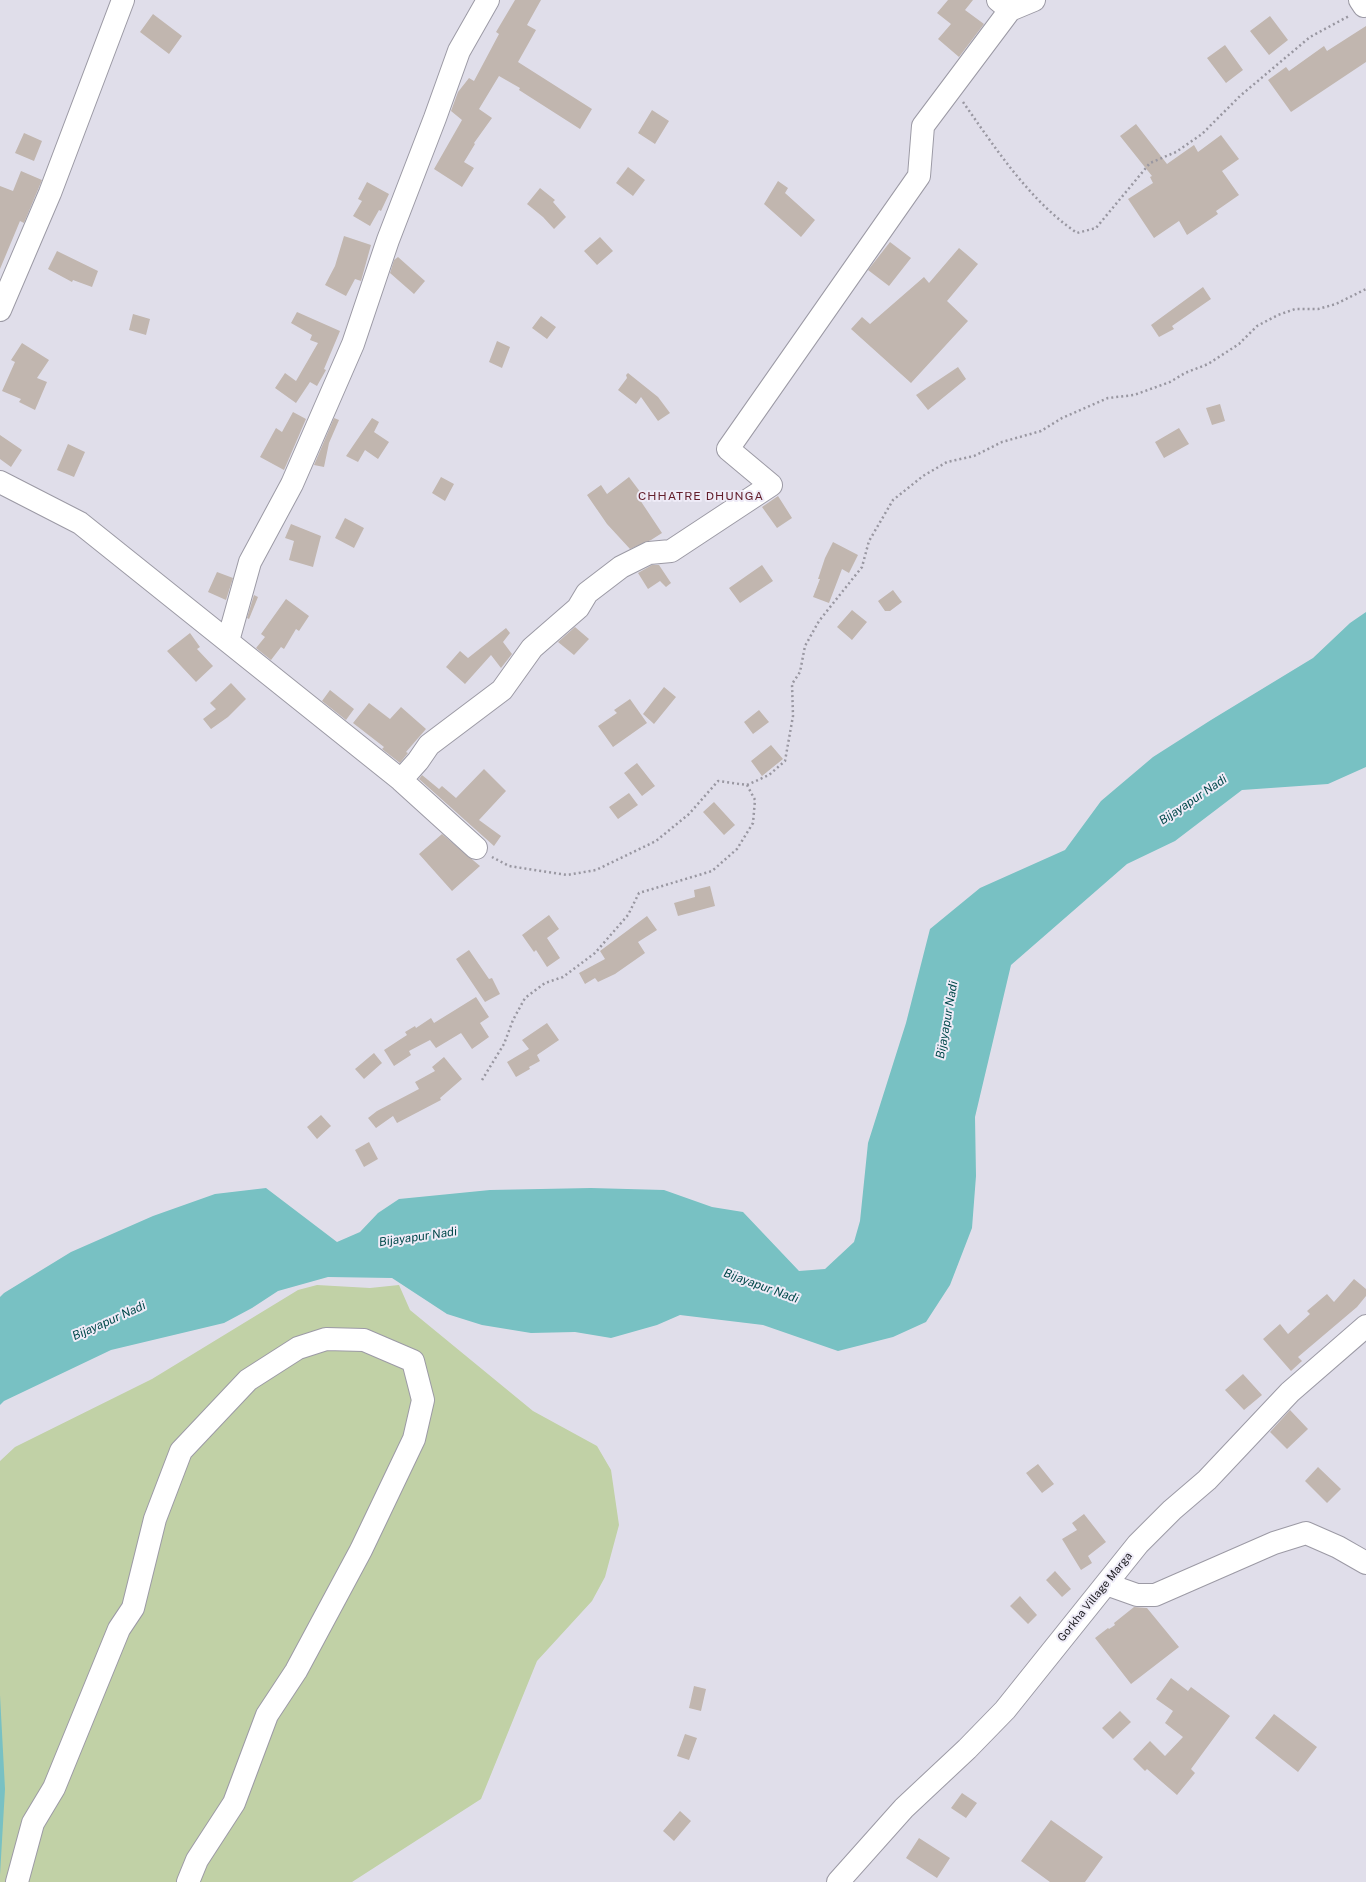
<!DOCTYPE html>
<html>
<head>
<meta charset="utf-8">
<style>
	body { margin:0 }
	canvas { display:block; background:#e0deea }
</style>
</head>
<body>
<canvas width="1366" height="1882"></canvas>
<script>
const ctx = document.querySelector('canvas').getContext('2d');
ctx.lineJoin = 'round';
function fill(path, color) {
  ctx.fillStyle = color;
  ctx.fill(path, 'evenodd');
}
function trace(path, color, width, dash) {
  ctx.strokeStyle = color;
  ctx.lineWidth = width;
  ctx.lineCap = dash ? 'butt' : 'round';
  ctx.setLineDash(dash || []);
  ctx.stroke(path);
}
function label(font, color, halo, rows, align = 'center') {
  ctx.font = font + ' "Public Sans",sans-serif';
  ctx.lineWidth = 4;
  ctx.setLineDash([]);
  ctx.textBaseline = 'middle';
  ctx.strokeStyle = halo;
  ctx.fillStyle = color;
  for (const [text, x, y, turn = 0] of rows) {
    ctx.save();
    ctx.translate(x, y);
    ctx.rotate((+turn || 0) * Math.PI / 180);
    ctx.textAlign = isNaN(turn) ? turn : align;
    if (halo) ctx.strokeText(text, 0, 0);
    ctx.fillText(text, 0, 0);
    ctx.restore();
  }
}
fill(new Path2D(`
	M317 1285 370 1288 399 1285 410 1310 533 1411 597 1446 611 1470 619 1525 605 1577 592 1601 537 1661 481 1799 352 1882H0V1461L15 1447 152 1379 298 1290Z`), '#c1d1a6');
fill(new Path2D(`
	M1366 612V767L1328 784 1242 790 1175 841 1127 864 1011 965 975 1117 976 1176 972 1228 950 1285 926 1322 893 1337 838 1351 763 1325 680 1315 657 1325 611 1338 575 1332 531 1333 482 1325 447 1314 392 1278 328 1277 278 1291 252 1308 224 1323 111 1350 4 1401 0 1405V1297L4 1293 71 1252 153 1216 215 1194 266 1188 337 1242 360 1232 378 1213 399 1199 490 1190 591 1188 664 1190 712 1207 743 1212 799 1271 825 1269 854 1242 860 1221 868 1143 906 1023 930 929 980 888 1065 850 1101 801 1153 757 1211 720 1313 658 1350 623Z
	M0 1695 5 1789 0 1875Z`), '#78c1c3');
fill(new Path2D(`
	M515 0H541L527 25 536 30 518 62 592 109 580 129 519 90 520 88 499 76 479 109 492 118 474 143 475 144 464 162 474 168 462 187 434 169 462 120 451 111 458 92 469 78 474 81 499 34 496 32Z
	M948 0H973L965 10 984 24 959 57 938 39 951 24 937 13Z
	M153 14 182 36 169 54 140 32Z
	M1270 16 1288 40 1269 55 1250 31Z
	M1366 26V62L1291 112 1268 80 1286 67 1289 71 1324 46 1327 51Z
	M1225 45 1243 70 1226 83 1207 58Z
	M652 110 669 121 655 144 638 133Z
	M1136 124 1167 164 1194 145 1198 152 1221 135 1239 159 1222 171 1239 195 1216 211 1218 214 1187 235 1179 221 1154 238 1128 199 1153 183 1150 177 1152 176 1120 136Z
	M24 133 42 141 34 161 15 153Z
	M628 167 645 180 633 196 616 183Z
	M21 171 42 180 24 223 20 221 0 269V186L13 191Z
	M778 181 788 188 785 193 815 220 801 237 764 204Z
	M367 182 389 194 381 211 379 210 370 226 353 216 362 201 358 199Z
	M540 188 555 200 553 202 566 217 554 229 543 217 527 204Z
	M344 236 371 245 361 281 355 279 346 296 325 285 335 266Z
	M600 237 613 251 597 265 584 251Z
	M890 242 911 258 889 286 868 270Z
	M959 248 978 264 947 301 968 321 911 383 851 329 862 317 870 324 924 277 929 283Z
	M57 251 98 271 92 287 73 280 72 282 48 269Z
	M398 257 425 281 414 294 390 273 394 260Z
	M1203 287 1211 299 1172 326 1174 329 1159 337 1151 325Z
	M297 312 340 331 324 369 326 370 317 386 310 382 296 403 275 388 285 373 296 381 318 343 310 340 312 335 291 323Z
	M133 314 150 319 146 335 129 330Z
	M541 316 556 327 547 339 532 328Z
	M497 341 510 347 502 368 489 362Z
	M22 343 49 360 37 378 47 382 35 410 19 402 21 399 2 391 15 362 11 360Z
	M958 367 966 379 928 410 916 395Z
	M628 373 658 397 670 413 658 421 641 397 636 404 618 390 627 378 626 375Z
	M1220 404 1225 421 1212 425 1206 408Z
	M293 412 306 419 284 470 260 457 276 428 282 432Z
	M334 418 339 420 329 443 324 467 314 465Z
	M372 418 379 422 374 432 389 442 378 459 365 450 358 462 346 456Z
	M1179 428 1189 444 1164 458 1155 442Z
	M0 435 22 450 11 467 0 459Z
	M68 444 85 452 74 477 57 470Z
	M441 477 454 484 445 501 432 493Z
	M629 477 644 497 640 500 662 533 651 540 630 549 607 524 587 495 601 485 607 494Z
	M778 496 792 518 777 528 762 507Z
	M345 518 364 528 354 548 335 538Z
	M291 524 321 536 313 567 289 560 294 541 285 538Z
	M833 542 858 555 849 573 842 569 829 603 813 597 820 579H818L825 558Z
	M652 565H659L671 583 666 587 660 581 648 589 638 573Z
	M762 565 773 581 740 603 729 588Z
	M217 572 233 578 226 600 208 592Z
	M893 590 902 602 890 611H885L878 601Z
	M254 595 258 597 249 619 247 618Z
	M286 599 309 616 299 631 296 629 284 649 281 647 271 660 256 648 265 637 261 634Z
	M852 610 867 622 852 640 837 627Z
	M575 627 589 639 574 655 558 642Z
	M506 628 510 633 503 642 512 654 501 668 491 655 465 684 446 667 460 651 468 658Z
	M190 633 200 647 197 649 213 666 196 682 167 651Z
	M231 683 246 699 228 717 211 729 203 719 216 709 210 703Z
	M664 687 676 697 654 724 643 714Z
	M330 690 354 709 346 720 322 701Z
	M630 699 647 723 613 747 598 726 617 713 614 710Z
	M369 703 390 719 401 707 426 729 406 752 408 753 400 763 382 749 384 747 353 723Z
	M759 710 769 722 753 734 744 722Z
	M771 745 783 759 762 776 751 761Z
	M637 763 655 786 642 796 624 773Z
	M484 769 506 791 479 820 501 836 494 846 419 779 422 775 439 789 442 786 456 798Z
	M629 793 638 805 618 819 609 807Z
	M714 802 735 825 724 835 703 812Z
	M442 834 480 866 452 891 419 854Z
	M710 886 715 906 678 916 674 903 695 897 694 890Z
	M549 915 559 929 547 938 560 958 547 967 536 950 534 952 522 935Z
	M647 916 657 930 638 942 645 953 615 974 598 982 595 978 585 984 579 973 605 959 600 951Z
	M469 950 489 979 492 978 500 994 485 1002 456 959Z
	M476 997 489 1017 480 1023 489 1037 472 1049 461 1033 436 1048 430 1040 409 1051 411 1055 394 1066 384 1050 407 1035 405 1032 415 1026 416 1028 431 1018 434 1023Z
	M547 1023 559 1040 537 1055 540 1061 529 1067 530 1069 516 1077 507 1062 529 1049 522 1040Z
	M374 1053 382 1063 364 1079 355 1069Z
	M444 1057 462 1079 440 1098 441 1100 397 1123 393 1116 376 1128 368 1118 377 1111 419 1089 415 1082 435 1071 432 1067Z
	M321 1115 331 1126 317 1139 307 1127Z
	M369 1142 378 1159 364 1167 355 1150Z
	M1354 1279 1366 1289V1296L1357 1307 1298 1357 1302 1361 1291 1371 1263 1339 1280 1324 1288 1334 1310 1314 1307 1311 1327 1294 1334 1302Z
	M1243 1374 1262 1395 1244 1410 1225 1390Z
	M1290 1410 1308 1429 1287 1449 1270 1432Z
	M1038 1464 1054 1484 1042 1493 1026 1473Z
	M1318 1467 1341 1489 1327 1503 1305 1481Z
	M1084 1514 1106 1542 1088 1556 1092 1563 1081 1570 1062 1539 1077 1530 1072 1523Z
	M1055 1571 1071 1589 1062 1597 1046 1580Z
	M1020 1596 1037 1615 1028 1624 1010 1606Z
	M1134 1607 1147 1608 1179 1647 1131 1684 1095 1638 1108 1628 1109 1629 1115 1625 1114 1623Z
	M1171 1678 1188 1691 1191 1687 1230 1716 1191 1769 1195 1773 1177 1795 1147 1769 1145 1771 1133 1759 1150 1741 1165 1756 1183 1737 1165 1723 1173 1711 1156 1699Z
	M694 1686 706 1689 701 1711 689 1708Z
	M1120 1711 1131 1722 1113 1739 1102 1728Z
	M1274 1714 1317 1747 1298 1772 1255 1738Z
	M685 1734 697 1738 689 1760 677 1756Z
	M962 1793 977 1803 966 1818 951 1808Z
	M680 1811 691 1821 674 1841 663 1831Z
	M1051 1820 1103 1857 1085 1882H1050L1021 1861Z
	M919 1838 950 1858 937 1878 906 1858Z`), '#c1b6af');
const minor = new Path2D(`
	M1360 0 1364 6
	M1010 10 1034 0
	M0 310 50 193 123 0
	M0 482 80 523 401 780 476 848
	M228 641 250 562 292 484 353 344 388 240 435 118 459 51 488 0
	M401 780 418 761 429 745 502 690 532 648 578 608 587 593 621 567 649 553 671 551 771 485 728 449 919 176 923 126 1010 10 998 0
	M1106 1584 1137 1595H1155L1274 1543 1306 1533 1338 1547 1366 1563
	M17 1882 33 1823 54 1788 119 1629 133 1608 155 1519 181 1451 248 1380 298 1348 326 1339 364 1340 413 1361 423 1400 414 1439 361 1550 296 1671 267 1715 234 1803 197 1860 188 1882
	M838 1882 904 1808 967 1749 1005 1710 1138 1544 1172 1510 1207 1480 1290 1392 1366 1326`);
trace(minor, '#9c9aa5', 24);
trace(new Path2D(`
	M963 102C996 149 1029 200 1077 233L1096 228 1150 163 1176 152 1202 134 1240 96 1310 37 1349 16
	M747 785 769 775 785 761 793 716 792 684 800 672 805 646 819 621 862 567 869 541 893 500 923 476 947 462 974 456 1002 442 1041 431 1062 418 1108 398 1134 395 1170 382 1185 373 1208 364 1239 344 1257 326 1278 315 1295 309H1318L1336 304 1366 289
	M482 1080 504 1044 513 1020 525 998 545 983 563 977 595 953 628 915 639 893 712 871 737 849 753 823 755 800 747 785 718 781 689 814 656 841 596 870 567 875 509 866 492 857`), '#9997a1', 2.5, [2, 3]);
trace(minor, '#fff', 22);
label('11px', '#1d1c21', '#eeebf7', [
	["Gorkha Village Marga",1095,1597,-51]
]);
ctx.letterSpacing = '1px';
label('12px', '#631e2b', '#eeebf7', [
	["CHHATRE DHUNGA",701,496]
]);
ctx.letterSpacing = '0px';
label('italic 12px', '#02494b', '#eeebf7', [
	["Bijayapur Nadi",1193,800,-34],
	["Bijayapur Nadi",947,1020,-80],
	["Bijayapur Nadi",418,1237,-8],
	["Bijayapur Nadi",761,1286,20],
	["Bijayapur Nadi",109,1321,-24]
]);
</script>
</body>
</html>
